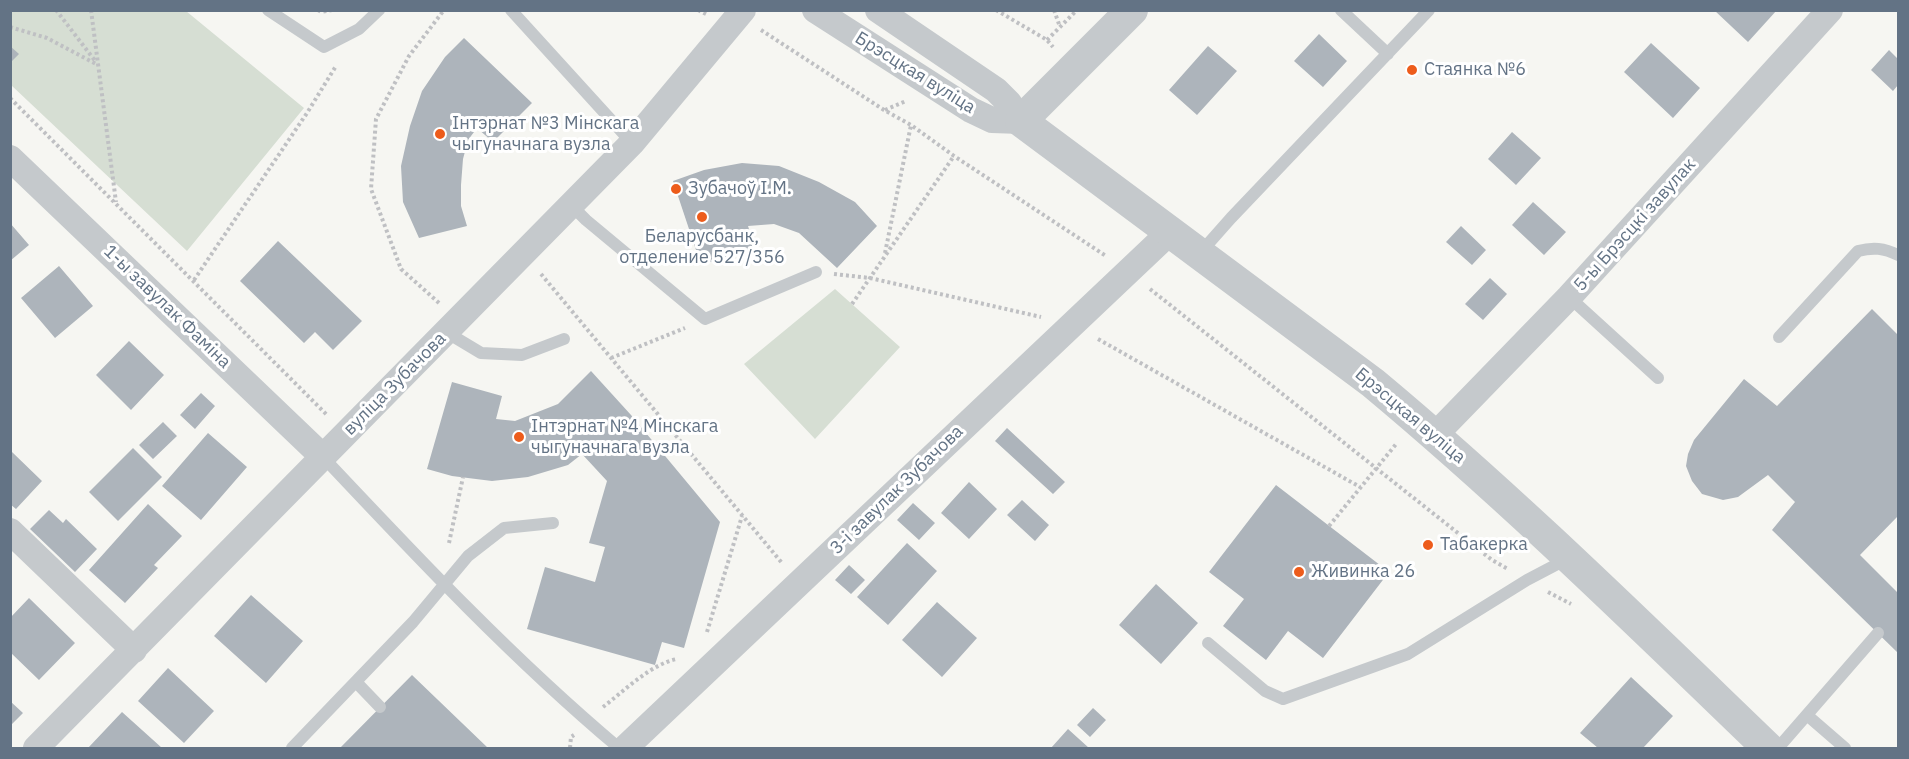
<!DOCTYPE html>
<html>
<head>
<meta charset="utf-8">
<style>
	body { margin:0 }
	#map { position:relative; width:1909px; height:759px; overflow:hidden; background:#f6f6f2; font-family:"IBM Plex Sans",sans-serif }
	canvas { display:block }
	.frame { position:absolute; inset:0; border:12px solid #637385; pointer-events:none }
</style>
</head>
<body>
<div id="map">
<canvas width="1909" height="759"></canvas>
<div class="frame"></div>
</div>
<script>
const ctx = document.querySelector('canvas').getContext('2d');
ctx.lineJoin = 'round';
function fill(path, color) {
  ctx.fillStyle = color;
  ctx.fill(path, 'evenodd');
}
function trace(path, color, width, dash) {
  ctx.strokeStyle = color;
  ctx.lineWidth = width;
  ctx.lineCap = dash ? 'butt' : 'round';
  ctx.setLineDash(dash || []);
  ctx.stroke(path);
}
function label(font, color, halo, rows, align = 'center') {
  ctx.font = font + ' "IBM Plex Sans",sans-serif';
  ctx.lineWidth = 6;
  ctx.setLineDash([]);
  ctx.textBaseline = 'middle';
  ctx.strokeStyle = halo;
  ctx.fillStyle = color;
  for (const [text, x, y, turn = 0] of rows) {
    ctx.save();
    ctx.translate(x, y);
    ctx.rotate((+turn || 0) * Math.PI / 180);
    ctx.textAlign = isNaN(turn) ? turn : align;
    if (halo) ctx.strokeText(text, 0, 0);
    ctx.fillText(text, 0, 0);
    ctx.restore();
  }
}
fill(new Path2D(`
	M10 11H186L304 108 187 251 11 85Z
	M835 289 900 347 815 439 744 364Z`), '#d6ded3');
fill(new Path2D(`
	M1714 10H1777L1748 42Z
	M1319 34 1347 61 1323 87 1294 61Z
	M464 38 532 103 493 142 477 128 468 140 463 159 461 185V206L467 226 419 238 403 202 401 166 410 126 422 91 445 57Z
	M1651 43 1700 88 1673 118 1624 72Z
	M10 46 19 54 10 63Z
	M1208 46 1237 71 1197 115 1169 90Z
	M1889 50 1898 59V85L1893 91 1871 70Z
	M1512 132 1541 158 1516 185 1488 159Z
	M742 163 779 166 819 182 855 202 877 226 837 268 799 233 774 224 748 226 755 248 701 265 673 181 704 170Z
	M1533 202 1566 232 1544 255 1512 225Z
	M10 223 29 245 10 261Z
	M1461 226 1486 250 1472 265 1446 242Z
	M278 241 362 321 333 350 315 332 304 343 240 281Z
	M59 266 93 306 55 338 21 298Z
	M1490 278 1507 294 1483 320 1465 304Z
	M1872 309 1898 335V516L1860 555 1898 593V653L1772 530 1795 502 1768 475 1738 497 1723 500 1702 494 1692 481 1686 466 1688 454 1694 440 1744 379 1777 406Z
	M129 341 164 375 131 410 96 375Z
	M591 371 631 415 720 522 684 648 662 642 655 665 527 629 545 567 595 582 605 547 589 543 607 481 582 454 568 465 528 477 492 481 452 476 427 469 452 382 502 396 496 419 515 421 558 404Z
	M201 393 215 406 195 429 180 415Z
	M163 422 177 436 153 459 139 445Z
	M1007 428 1065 482 1053 494 995 441Z
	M208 433 247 467 201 520 162 486Z
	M133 448 162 477 118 521 89 492Z
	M12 452 42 481 16 509 10 504V454Z
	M969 482 997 509 969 539 941 513Z
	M1276 485 1389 572 1323 658 1288 631 1266 660 1223 626 1244 599 1209 572Z
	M1022 500 1049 525 1035 541 1007 515Z
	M913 503 935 523 919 540 897 520Z
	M148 504 182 536 154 565 158 568 125 603 89 570Z
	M49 510 63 523 66 519 97 549 75 572 30 529Z
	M907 543 937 571 888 625 857 597Z
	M849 565 865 580 851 594 835 580Z
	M1156 584 1198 623 1161 664 1119 625Z
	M251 595 303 641 266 683 214 636Z
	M29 598 75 643 39 680 10 652V618Z
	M937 602 977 638 942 677 902 640Z
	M168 668 214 711 184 743 138 701Z
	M412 675 488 748H340Z
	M1631 677 1673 716 1643 748H1598L1580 733Z
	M10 701 23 713 10 726Z
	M1093 708 1106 720 1090 737 1077 725Z
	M122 712 162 748H88Z
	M1068 729 1089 748H1051Z`), '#adb4bb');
trace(new Path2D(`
	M56 10 96 62
	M91 10 116 202
	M318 10 321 12 332 10
	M698 10 706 14
	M996 10 1047 40 1053 47
	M1054 10 1060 27
	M10 27 47 38 98 65
	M761 30 884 110 911 125 954 156 1106 256
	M1047 40 1077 10
	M10 98 327 415
	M885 110 906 101
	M885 253 911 125
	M541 274 782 563
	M834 274 870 278 1041 317
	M194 280 307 113 336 66
	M1150 289 1492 560 1508 569
	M439 303 401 269 371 189 376 119 409 56 444 10
	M852 304 954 156
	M1098 339 1360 487
	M611 358 685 328
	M1329 526 1397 443
	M449 543 463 477
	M1548 592 1571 604
	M707 632 742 516
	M603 707C624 691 651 664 677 659
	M570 748 571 737 574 735`), '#bfc0c3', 4, [3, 3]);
trace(new Path2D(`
	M268 10 324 47 359 29 379 10
	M511 10 632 143
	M1341 10 1388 54
	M571 205 586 220 705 319 816 272
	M1200 253 1231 218 1429 10
	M1569 297 1658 378
	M446 332 481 353 522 355 564 339
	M1779 337 1858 251C1873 247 1884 248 1898 255
	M323 457C418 558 513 659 619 748
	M1208 643 1265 691 1283 699 1408 654 1527 580 1567 559
	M356 682 380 707
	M1808 716 1845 748
	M292 748 413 622 468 556 504 528 553 523
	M1778 748 1878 633`), '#c5c9cc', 12);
trace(new Path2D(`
	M815 10 971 110 992 120 1021 121
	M878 10 996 90 1009 103 1021 121
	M10 158 323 457
	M1435 435 1569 297 1830 10
	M10 531 134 650
	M36 748 632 143 743 10
	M625 748 1170 232`), '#c5c9cc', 26);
trace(new Path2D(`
	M1132 10 1021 121 1373 383C1511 498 1639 624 1768 748`), '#c5c9cc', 32);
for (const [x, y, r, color] of [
	[1412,70,6,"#ed5c1b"],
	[440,134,6,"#ed5c1b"],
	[676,189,6,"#ed5c1b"],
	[702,217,6,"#ed5c1b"],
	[519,437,6,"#ed5c1b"],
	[1428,545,6,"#ed5c1b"],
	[1299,572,6,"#ed5c1b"]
]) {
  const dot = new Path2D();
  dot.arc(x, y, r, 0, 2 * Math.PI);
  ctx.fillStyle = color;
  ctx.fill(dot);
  trace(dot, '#fff', 2);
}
label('18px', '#637385', '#fff', [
	["Стаянка №6",1424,70],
	["Інтэрнат №3 Мінскага",452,124],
	["чыгуначнага вузла",452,145],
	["Зубачоў І.М.",688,189],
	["Беларусбанк,",702,237,"center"],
	["отделение 527/356",702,258,"center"],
	["Інтэрнат №4 Мінскага",531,427],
	["чыгуначнага вузла",531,448],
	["Табакерка",1440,545],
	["Живинка 26",1311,572]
], 'left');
label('18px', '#637385', '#fff', [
	["Брэсцкая вуліца",915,73,32],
	["5-ы Брэсцкі завулак",1635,225,-48],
	["1-ы завулак Фаміна",167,307,44],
	["вуліца Зубачова",395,384,-45],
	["Брэсцкая вуліца",1410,416,40],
	["3-і завулак Зубачова",897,490,-44]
]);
</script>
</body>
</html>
